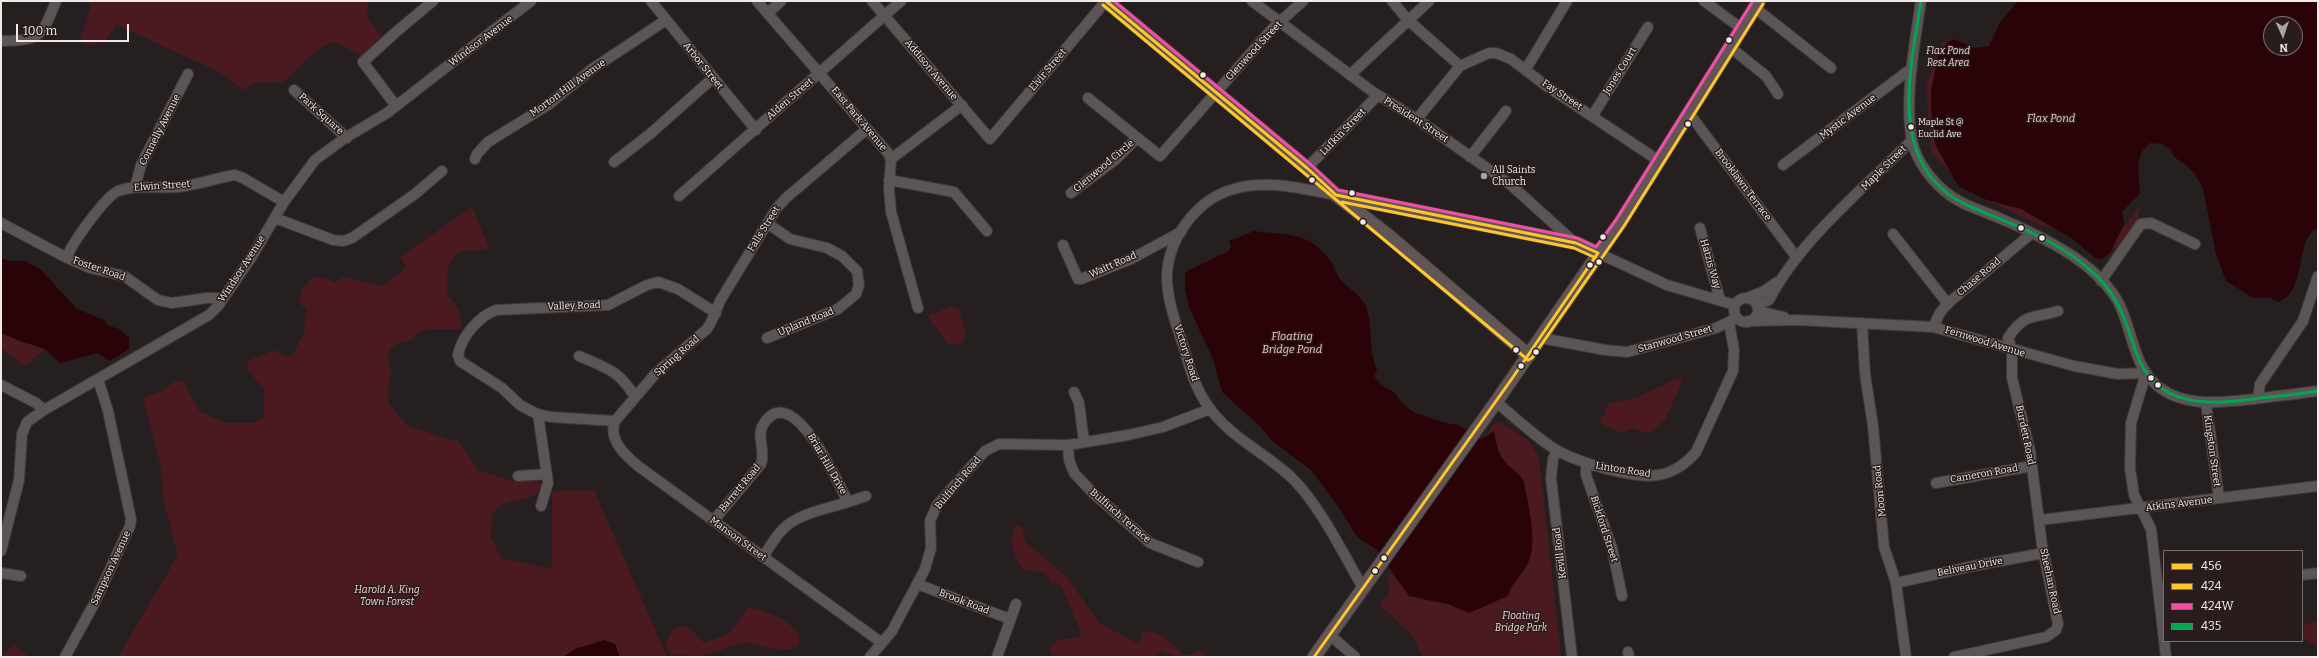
<!DOCTYPE html>
<html>
<head>
<meta charset="utf-8">
<style>
	body { margin:0 }
	#map { position:relative; width:2319px; height:658px; overflow:hidden; background:#261f1f; font-family:Bitter,serif }
	canvas { display:block }
	.frame { position:absolute; inset:0; border:2px solid #f2e9e9; pointer-events:none }
	.legend { position:absolute; left:2163px; top:550px; width:140px; height:92px; box-sizing:border-box; background:#291c1c; border:1px solid #796e6e; margin:0; padding:5px 7px; list-style:none; font-size:12px; color:#f2e9e9 }
	.legend li { display:flex; align-items:center; gap:8px; height:20px }
	.legend b { width:20px; border:1px solid #796e6e }
	.north { position:absolute; left:2263px; top:16px; width:40px; height:40px; box-sizing:border-box; background:#291c1c; border:1px solid #796e6e; border-radius:50%; rotate:177deg; font-size:11px; font-weight:700; line-height:16px; text-align:center; color:#f2e9e9 }
	.north::after { content:''; display:block; margin:auto; width:14px; height:18px; background:#aba2a2; clip-path:polygon(50% 0,100% 100%,50% 72%,0 100%) }
	.scale { position:absolute; left:16px; top:24px; width:113px; height:18px; box-sizing:border-box; border:2px solid #f2e9e9; border-top:0; padding-left:5px; font-size:12px; line-height:14px; white-space:nowrap; color:#f2e9e9; -webkit-text-stroke:3px #291c1c; paint-order:stroke }
</style>
</head>
<body>
<div id="map">
<canvas width="2319" height="658"></canvas>
<div class="frame"></div>
<ul class="legend">
<li><b style="height:5px;background:#ffc72c"></b>456</li>
<li><b style="height:5px;background:#ffc72c"></b>424</li>
<li><b style="height:5px;background:#f54da8"></b>424W</li>
<li><b style="height:5px;background:#00a651"></b>435</li>
</ul>
<div class="north">N</div>
<div class="scale">100 m</div>
</div>
<script>
const ctx = document.querySelector('canvas').getContext('2d');
ctx.lineJoin = 'round';
function fill(path, color) {
  ctx.fillStyle = color;
  ctx.fill(path, 'evenodd');
}
function trace(path, color, width, dash) {
  ctx.strokeStyle = color;
  ctx.lineWidth = width;
  ctx.lineCap = dash ? 'butt' : 'round';
  ctx.setLineDash(dash || []);
  ctx.stroke(path);
}
function label(font, color, halo, rows, align = 'center') {
  ctx.font = font + ' Bitter,serif';
  ctx.lineWidth = 3;
  ctx.setLineDash([]);
  ctx.textBaseline = 'middle';
  ctx.strokeStyle = halo;
  ctx.fillStyle = color;
  for (const [text, x, y, turn = 0] of rows) {
    ctx.save();
    ctx.translate(x, y);
    ctx.rotate((+turn || 0) * Math.PI / 180);
    ctx.textAlign = isNaN(turn) ? turn : align;
    if (halo) ctx.strokeText(text, 0, 0);
    ctx.fillText(text, 0, 0);
    ctx.restore();
  }
}
fill(new Path2D(`
	M85 1H368C366 21 369 21 382 36L361 56 337 43H331L320 48 283 82 255 83 242 90 223 74 116 24 105 43 97 42 91 46 80 41 91 5Z
	M1943 41 1963 53 2111 245 2141 204 2133 237 2125 250 2034 223 1966 188 1931 153 1926 85Z
	M472 207 489 248C480 251 473 250 465 251 445 254 446 282 447 296 459 304 460 315 462 329L421 330 412 340 394 345 388 353 391 370 388 389 389 404 408 426 453 441 458 440 479 471 513 481H536L541 484C539 502 514 498 504 504 499 506 495 512 492 515L491 537 501 558 552 569V491L594 490 667 657H118L178 555 163 499 161 466 143 398 164 390 175 381H183L199 411 225 423H254L264 417V390L248 370 247 361 275 350 286 356 292 355 304 334 306 312 308 309 301 305C298 294 306 280 317 277L328 279 333 283 344 277 382 286 407 267 400 257Z
	M952 306 958 309C962 320 968 330 963 343L948 344 930 320 929 316Z
	M1 333 46 349 25 366 1 348Z
	M1684 378 1665 420 1648 434 1632 428 1621 433 1602 424 1599 418 1606 414V407L1609 403 1636 398 1671 381Z
	M1500 422 1529 441 1539 458 1561 657H1422L1414 637 1380 605 1390 591 1388 582 1389 571 1401 586 1420 599 1452 605 1506 589 1514 584 1527 565 1532 549 1481 444 1494 424Z
	M1016 526H1021L1026 543 1067 577 1099 623 1137 643H1139L1143 632C1160 629 1172 644 1183 655H1190L1198 650 1208 657H1177L1161 651 1154 657H1053L1049 650C1053 637 1070 639 1080 637L1081 633 1062 587 1058 583H1051L1045 573 1022 569C1015 555 1006 541 1016 526Z
	M748 607C767 612 789 618 799 636V645C782 657 764 644 746 643 740 642 714 653 705 655 693 658 683 653 671 656L665 645C668 640 671 632 675 629 685 620 696 635 704 643L729 634Z
	M2312 622H2318V646L2302 638 2304 625Z
	M14 645 29 657H1Z`), '#4b1a20');
fill(new Path2D(`
	M2018 1H2318V228C2293 239 2309 291 2278 302L2270 298H2253L2226 281 2216 254 2203 188 2195 174 2185 164 2174 157 2171 149 2161 144 2150 143C2132 158 2140 174 2140 193L2122 212 2124 224 2110 253 2101 259 2095 258 2071 238 2021 209 1987 200 1958 186 1935 144 1931 111V91L1938 56 1946 44 1954 39 1975 48 1989 46 2000 22ZM2271 24H2295V48H2271Z
	M1254 231C1287 235 1308 231 1330 260 1335 266 1336 276 1342 281 1351 291 1363 296 1367 310 1373 330 1368 350 1377 369L1374 376 1381 385 1394 392 1403 404 1413 412 1449 424H1456L1482 439 1494 431C1496 443 1498 455 1507 464 1513 470 1520 473 1524 482 1528 505 1539 543 1527 565 1521 576 1511 584 1508 596L1469 613 1448 604 1409 596 1377 550 1357 537 1340 509 1311 470 1272 441 1260 426 1222 392 1213 359 1189 307 1185 288V272L1229 251 1231 246 1229 241Z
	M1 258 10 261H25L40 269 77 309 104 320 107 325 119 329 126 335 129 338V349L110 361 97 353 60 363 45 349 20 341 1 333Z
	M604 640 615 644 620 657H563L575 649Z`), '#290307');
const minor = new Path2D(`
	M651 1 756 130
	M757 1 888 153 891 159 889 189 891 212 918 308
	M872 1 990 139 1106 1
	M1252 1 1373 92 1417 119 1511 185 1575 243
	M1392 1 1408 20 1460 66 1417 119
	M1704 1 1742 29
	M1921 1C1915 41 1902 110 1914 148 1921 169 1940 191 1959 201 1971 208 1986 212 1999 218 2030 231 2064 247 2090 269 2126 301 2122 314 2137 355 2157 410 2208 404 2254 399 2276 396 2297 394 2318 391
	M1755 8 1831 68
	M768 13 781 1
	M1 41C41 40 41 38 56 1
	M1730 47 1766 76 1778 94
	M1460 66 1489 53H1496L1511 59 1545 85 1659 161
	M1526 69 1567 1
	M1350 75 1429 1
	M294 90 347 138
	M1088 98 1160 156 1272 29 1303 1
	M396 106 363 62 396 32 433 1
	M1689 113 1797 258
	M1593 115 1648 27
	M1470 157 1506 111
	M475 159 477 154 488 142 548 105 592 69 666 20
	M891 159 962 105
	M614 162 650 134 713 78
	M1783 165 1912 68
	M1307 168 1378 95
	M889 180 954 192 987 231
	M135 187 141 165 188 74
	M1071 193 1115 160 1137 138
	M1336 195C1303 189 1267 179 1234 189 1196 199 1166 241 1167 280 1168 303 1176 324 1183 345 1189 366 1195 388 1208 406 1229 437 1266 453 1293 479 1320 506 1344 555 1363 588
	M679 196 901 1
	M275 218 333 240 343 241 352 238 415 194 442 171
	M1 223 67 258 90 268 124 276 158 300 172 303 207 298H222
	M767 223 790 239 827 248 842 256 857 271 859 285 856 294 838 309 767 338
	M1700 228 1720 300
	M1893 234 1948 304
	M1063 245 1078 279H1081L1131 259 1181 232
	M1598 253 1667 285 1735 305
	M67 258C70 245 106 196 118 191 137 184 158 189 178 187 197 185 216 178 235 175L243 178 284 202
	M2101 281 2141 224 2151 223 2195 244
	M1747 298 1764 291 1777 282
	M1734 310a12 12 0 1 1 24 0a12 12 0 1 1-24 0Z
	M1757 305 1769 300C1800 240 1864 188 1912 140
	M1758 311 1784 317
	M716 313 678 289 658 282 647 285 608 305 496 310C478 317 462 336 458 355L460 361 502 388 520 405 537 414 551 417 615 421 656 373 707 329C713 320 716 311 720 301L776 209 786 198 867 129
	M1748 321 1798 320 1933 327 2074 366 2118 374 2146 373 2131 423 2130 468 2134 495 2151 529 2166 657
	M1862 323 1865 374 1873 426 1884 547 1896 583 1906 657
	M1933 327 1940 313 1947 304 2032 233
	M1541 338 1605 350 1627 352 1716 328 1737 318
	M579 356C606 368 619 370 635 397
	M1 385 36 403 44 410
	M1074 392 1079 403 1084 442
	M2258 398 2260 384 2303 321 2318 276
	M1496 402C1516 418 1536 438 1558 451 1580 463 1633 479 1658 475 1673 473 1687 463 1696 452L1733 371 1734 350 1729 322
	M2206 403 2219 498
	M538 414 548 483 541 506
	M615 421C608 440 625 455 638 466L882 643
	M1068 445 1069 460 1074 473 1094 494 1150 543 1198 562
	M1557 450 1553 459 1551 478 1572 657
	M1586 463V475L1612 548 1622 596
	M518 476 547 474
	M1936 483 2032 466
	M848 502 866 496
	M714 520 761 464C766 451 756 436 763 425 792 377 838 483 848 502 827 509 799 513 783 529 775 537 769 548 763 557
	M2040 520 2318 486
	M1 551 19 480 22 434 27 422 44 410 209 315 218 306 251 258 284 202 315 160 345 138 387 113 531 1
	M1 573 21 576
	M2302 575 2318 573
	M1896 583 1973 566 2044 553
	M917 584 1010 619
	M1330 635 1355 657
	M1628 652 1629 657
	M65 657 94 604 130 526 131 519 108 411 98 379
	M870 657 892 631 925 569 931 548 930 521 937 505 985 451 999 444 1068 445 1128 435 1163 427 1210 409
	M997 657 1016 604
	M1954 657 2046 637 2056 630 2058 624 2042 545 2030 451 2012 378V350L2008 338C2025 312 2033 319 2058 311`);
const major = new Path2D(`
	M1106 1 1307 168 1336 195 1389 236 1528 355
	M1340 196 1576 243 1598 253
	M1314 657 1496 402 1620 223 1759 1`);
trace(minor, '#3f3a3a', 12);
trace(major, '#3f3a3a', 15);
trace(minor, '#5c5555', 10);
trace(major, '#625556', 13);
trace(new Path2D(`
	M1106 1 1307 168 1336 195
	M1336 195 1576 243 1598 253
	M1314 657 1511 380 1598 253`), '#ffc72c', 3);
trace(new Path2D(`
	M1103 5 1528 360 1532 358 1624 226 1763 4
	M1342 202 1574 248 1596 258`), '#ffc72c', 3);
trace(new Path2D(`
	M1114 1 1310 164 1338 190 1577 238 1596 247 1616 220 1753 1`), '#f54da8', 3);
trace(new Path2D(`
	M1921 1C1910 73 1885 170 1971 207 2012 224 2055 239 2089 269 2117 292 2125 319 2136 352 2156 410 2211 405 2261 398 2280 396 2299 394 2318 391`), '#00a651', 3);
for (const [x, y, r, color] of [
	[1729,40,3.5,"#f2e9e9"],
	[1203,75,3.5,"#f2e9e9"],
	[1688,124,3.5,"#f2e9e9"],
	[1911,127,3.5,"#f2e9e9"],
	[1484,176,4,"#aba2a2"],
	[1312,180,3.5,"#f2e9e9"],
	[1352,193,3.5,"#f2e9e9"],
	[1363,222,3.5,"#f2e9e9"],
	[2021,228,3.5,"#f2e9e9"],
	[1603,237,3.5,"#f2e9e9"],
	[2042,238,3.5,"#f2e9e9"],
	[1599,262,3.5,"#f2e9e9"],
	[1590,265,3.5,"#f2e9e9"],
	[1516,350,3.5,"#f2e9e9"],
	[1536,352,3.5,"#f2e9e9"],
	[1521,366,3.5,"#f2e9e9"],
	[2151,378,3.5,"#f2e9e9"],
	[2158,385,3.5,"#f2e9e9"],
	[1384,558,3.5,"#f2e9e9"],
	[1375,571,3.5,"#f2e9e9"]
]) {
  const dot = new Path2D();
  dot.arc(x, y, r, 0, 2 * Math.PI);
  ctx.fillStyle = color;
  ctx.fill(dot);
  trace(dot, '#291c1c', 1.5);
}
label('9px', '#f2e9e9', '#291c1c', [
	["Maple St @",1918,122],
	["Euclid Ave",1918,134]
], 'left');
label('10px', '#f2e9e9', '#291c1c', [
	["Windsor Avenue",481,41,-37],
	["Glenwood Street",1254,51,-47],
	["Arbor Street",703,66,51],
	["Addison Avenue",931,70,50],
	["Elvir Street",1048,70,-50],
	["Jones Court",1620,71,-58],
	["Morton Hill Avenue",568,88,-36],
	["Fay Street",1562,95,34],
	["Alden Street",790,99,-41],
	["Park Square",321,114,42],
	["Mystic Avenue",1848,117,-37],
	["East Park Avenue",859,119,50],
	["President Street",1416,120,33],
	["Connelly Avenue",160,130,-63],
	["Lufkin Street",1343,132,-46],
	["Glenwood Circle",1104,166,-40],
	["Maple Street",1884,168,-45],
	["Brooklawn Terrace",1743,185,53],
	["Elwin Street",162,186,-4],
	["Falls Street",764,229,-58],
	["Hatzis Way",1710,264,74],
	["Waitt Road",1113,265,-24],
	["Foster Road",99,269,19],
	["Windsor Avenue",242,269,-57],
	["Chase Road",1979,277,-40],
	["Valley Road",574,306,-2],
	["Upland Road",806,322,-22],
	["Stanwood Street",1675,339,-16],
	["Fernwood Avenue",1985,342,17],
	["Victory Road",1186,353,72],
	["Spring Road",677,356,-41],
	["Burdett Road",2025,435,78],
	["Kingston Street",2212,451,82],
	["Briar Hill Drive",827,464,60],
	["Linton Road",1623,470,9],
	["Cameron Road",1984,474,-10],
	["Bulfinch Road",958,483,-50],
	["Barrett Road",740,488,-50],
	["Moon Road",1880,491,-96],
	["Atkins Avenue",2179,504,-7],
	["Bulfinch Terrace",1120,516,41],
	["Bickford Street",1604,529,72],
	["Manson Street",738,539,36],
	["Kevill Road",1560,553,-97],
	["Beliveau Drive",1970,567,-11],
	["Sampson Avenue",111,568,-65],
	["Sheehan Road",2050,581,78],
	["Brook Road",964,602,21]
]);
label('italic 10px', '#f0d4d5', '#291c1c', [
	["Flax Pond",1948,51],
	["Rest Area",1948,63],
	["Harold A. King",387,590],
	["Town Forest",387,602],
	["Floating",1521,616],
	["Bridge Park",1521,628]
]);
label('10px', '#f2e9e9', '#291c1c', [
	["All Saints",1492,170],
	["Church",1492,182]
], 'left');
label('italic 11px', '#f7c0c2', '#291c1c', [
	["Flax Pond",2051,119],
	["Floating",1292,337],
	["Bridge Pond",1292,350]
]);
</script>
</body>
</html>
